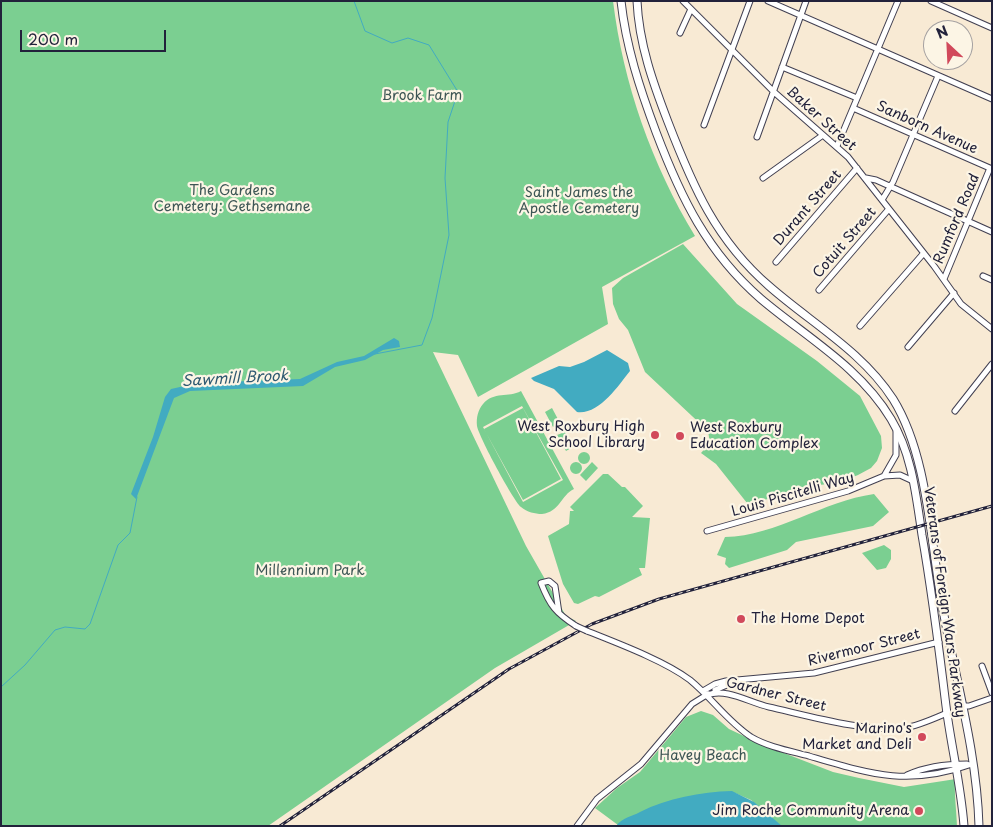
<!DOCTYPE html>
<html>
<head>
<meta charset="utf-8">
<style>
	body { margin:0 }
	#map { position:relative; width:993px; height:827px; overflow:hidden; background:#f8ead4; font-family:"Playpen Sans",sans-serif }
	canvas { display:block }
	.frame { position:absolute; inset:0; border:2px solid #22223b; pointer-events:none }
	.north { position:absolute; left:923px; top:20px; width:50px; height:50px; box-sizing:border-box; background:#fcf5e5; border:1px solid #a5a1a1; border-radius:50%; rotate:335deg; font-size:14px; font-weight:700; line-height:20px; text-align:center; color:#22223b }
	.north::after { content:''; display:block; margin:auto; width:18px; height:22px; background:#d1495b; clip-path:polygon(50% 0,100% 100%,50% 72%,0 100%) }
	.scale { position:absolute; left:20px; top:30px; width:146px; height:22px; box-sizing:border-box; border:2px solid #22223b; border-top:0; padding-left:6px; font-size:15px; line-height:18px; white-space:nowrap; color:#22223b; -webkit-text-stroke:4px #fcf5e5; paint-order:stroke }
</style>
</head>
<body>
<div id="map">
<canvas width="993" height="827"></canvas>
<div class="frame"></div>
<div class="north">N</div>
<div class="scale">200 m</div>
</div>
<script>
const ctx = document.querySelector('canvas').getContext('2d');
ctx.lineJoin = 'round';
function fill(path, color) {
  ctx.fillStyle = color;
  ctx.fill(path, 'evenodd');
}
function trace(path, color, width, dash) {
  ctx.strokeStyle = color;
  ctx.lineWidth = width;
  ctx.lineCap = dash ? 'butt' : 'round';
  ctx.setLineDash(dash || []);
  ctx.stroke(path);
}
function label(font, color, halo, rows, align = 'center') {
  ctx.font = font + ' "Playpen Sans",sans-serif';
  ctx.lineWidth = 4.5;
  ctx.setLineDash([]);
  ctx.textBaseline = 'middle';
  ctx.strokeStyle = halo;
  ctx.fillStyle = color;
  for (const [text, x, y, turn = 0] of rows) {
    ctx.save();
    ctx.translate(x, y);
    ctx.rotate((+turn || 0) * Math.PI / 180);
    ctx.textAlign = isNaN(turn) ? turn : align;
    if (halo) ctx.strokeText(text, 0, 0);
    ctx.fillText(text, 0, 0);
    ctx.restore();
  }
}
fill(new Path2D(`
	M1 1H613C623 83 652 165 695 236L602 287 608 324 478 397 458 355 433 352 526 546 566 616 576 621 495 668 268 826H1Z
	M683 244 737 304 817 361 860 396 881 436 882 448 877 461 871 468 858 475 838 483 819 485 795 494 747 503 716 464 701 453 710 443 708 431 645 372 628 330 619 319 613 304 612 288 623 278Z
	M521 391 574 489C561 495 560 512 542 514 535 514 527 512 521 507 513 500 479 437 477 426 476 418 478 410 483 404 494 391 508 398 521 391ZM522 406 563 480 523 502 483 427Z
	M523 408 561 479 523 500 484 429Z
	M552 408 560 423 553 427 545 412Z
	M565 432 573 447 566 451 557 435Z
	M578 458a6 6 0 1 1 12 0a6 6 0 1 1-12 0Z
	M592 462 598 468 586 481 580 475Z
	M570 468a6 6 0 1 1 12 0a6 6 0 1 1-12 0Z
	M603 474H608L622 487H625L643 506 632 517 650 518 645 568H639L642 575 599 597 595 596 578 604 574 603 563 584 548 536 569 524 570 511H574L570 507Z
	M874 494 889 512 873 526 796 542 787 550 729 568 725 564 726 558 717 555 725 537C777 536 823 501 874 494Z
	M884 545 891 550V559L886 568 877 570 862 553Z
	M701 711 713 715 729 729 763 745 833 772 859 778 904 787 956 779C953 784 957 815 957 826H781L751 800 735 793 618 825 595 808 617 788 640 772 686 717Z`), '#7bcf91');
fill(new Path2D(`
	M394 338 399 341 400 347 383 350 365 360 335 367 303 386 190 391 174 398 136 499 131 494 153 437 165 397 171 389 198 383 300 379 337 362 364 356Z
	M607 350 628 363 630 371C618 386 599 415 577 412L554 389 534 381 531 378 559 366 570 367 584 362Z
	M732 791 754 802 782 826H616C623 817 631 817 640 812 668 798 700 792 732 791Z`), '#42abc1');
trace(new Path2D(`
	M354 1 365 31 392 43 408 38 429 45 458 92 448 122 445 178 449 235 432 318 422 345 375 354
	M1 687 25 665 55 630 65 627 85 629 90 624 118 545 130 533 137 497`), '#42abc1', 1);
const minor = new Path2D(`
	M683 1 774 92 848 157 934 266 961 304 992 329
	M768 1 992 99
	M931 1 992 28
	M680 33 691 9
	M782 67 857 98
	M853 108 992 169
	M704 125 750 1
	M757 137 806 1
	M837 146 898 1
	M763 178 823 135
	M866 178 876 180 992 232
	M882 200 893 182 938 76
	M776 262 857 168
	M983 276 992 280
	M944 279 990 168
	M819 290 888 210
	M860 326 923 254
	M908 347 954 293
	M955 411 992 364
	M884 476 896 455V432
	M707 531 848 491 884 476 900 475 913 481
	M559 613 555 586 549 581 541 583C550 606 556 613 576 626
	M587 631C617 643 665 661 690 680 712 698 727 721 751 737 768 747 790 751 809 756 870 774 908 787 972 764
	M982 666 992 693
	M715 690 734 682
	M703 691 715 684 726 681 814 673 939 642
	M707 695C727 688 748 702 769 707 805 715 868 733 904 728 918 726 933 719 947 713
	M962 706H969L992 698
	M907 775C927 766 946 764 967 764
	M577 826 597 799 641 764 692 704 708 694`);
const highway = new Path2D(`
	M621 1C626 47 640 89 656 132 681 198 707 252 761 299 806 337 860 367 891 419 912 454 916 495 922 535 932 592 939 648 946 706 951 746 961 785 964 826
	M637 1C639 44 653 83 668 122 693 187 716 240 769 286 811 323 862 351 893 399 929 457 930 543 943 610 956 681 977 753 979 826`);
trace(minor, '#424052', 7);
trace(highway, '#424052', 9);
trace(minor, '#fff', 5);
trace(highway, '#fff', 7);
const rail = new Path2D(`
	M280 826 509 669 592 624 659 599 992 506`);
trace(rail, '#22223b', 3);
trace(rail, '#fcf5e5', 1, [4]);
const minorBridge = new Path2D(`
	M576 626 587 631`);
trace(minorBridge, '#424052', 7, []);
trace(minorBridge, '#fff', 5);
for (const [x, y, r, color] of [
	[655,435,5,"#d1495b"],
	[680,436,5,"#d1495b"],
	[741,619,5,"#d1495b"],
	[922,737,5,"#d1495b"],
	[919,811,5,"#d1495b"]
]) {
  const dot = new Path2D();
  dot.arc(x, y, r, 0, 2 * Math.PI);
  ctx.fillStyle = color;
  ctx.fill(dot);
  trace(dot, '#fcf5e5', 2);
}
label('14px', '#3d5655', '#fcf5e5', [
	["Brook Farm",422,96],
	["The Gardens",232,191],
	["Cemetery: Gethsemane",232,207],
	["Saint James the",579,193],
	["Apostle Cemetery",579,209],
	["Millennium Park",310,571],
	["Havey Beach",703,756]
]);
label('14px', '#22223b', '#fcf5e5', [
	["Baker Street",821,119,42],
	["Sanborn Avenue",927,128,24],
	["Durant Street",808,208,-49],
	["Rumford Road",957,219,-67],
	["Cotuit Street",845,243,-49],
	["Louis Piscitelli Way",793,495,-16],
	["Veterans of Foreign Wars Parkway",944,602,82],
	["Rivermoor Street",864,648,-14],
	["Gardner Street",776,695,14]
]);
label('14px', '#22223b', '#fcf5e5', [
	["West Roxbury High",645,427],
	["School Library",645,443],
	["West Roxbury",690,428,"left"],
	["Education Complex",690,444,"left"],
	["The Home Depot",751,619,"left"],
	["Marino's",912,729],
	["Market and Deli",912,745],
	["Jim Roche Community Arena",909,811]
], 'right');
label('italic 15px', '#2f5971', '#fcf5e5', [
	["Sawmill Brook",235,379,-3]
]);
</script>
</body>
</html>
